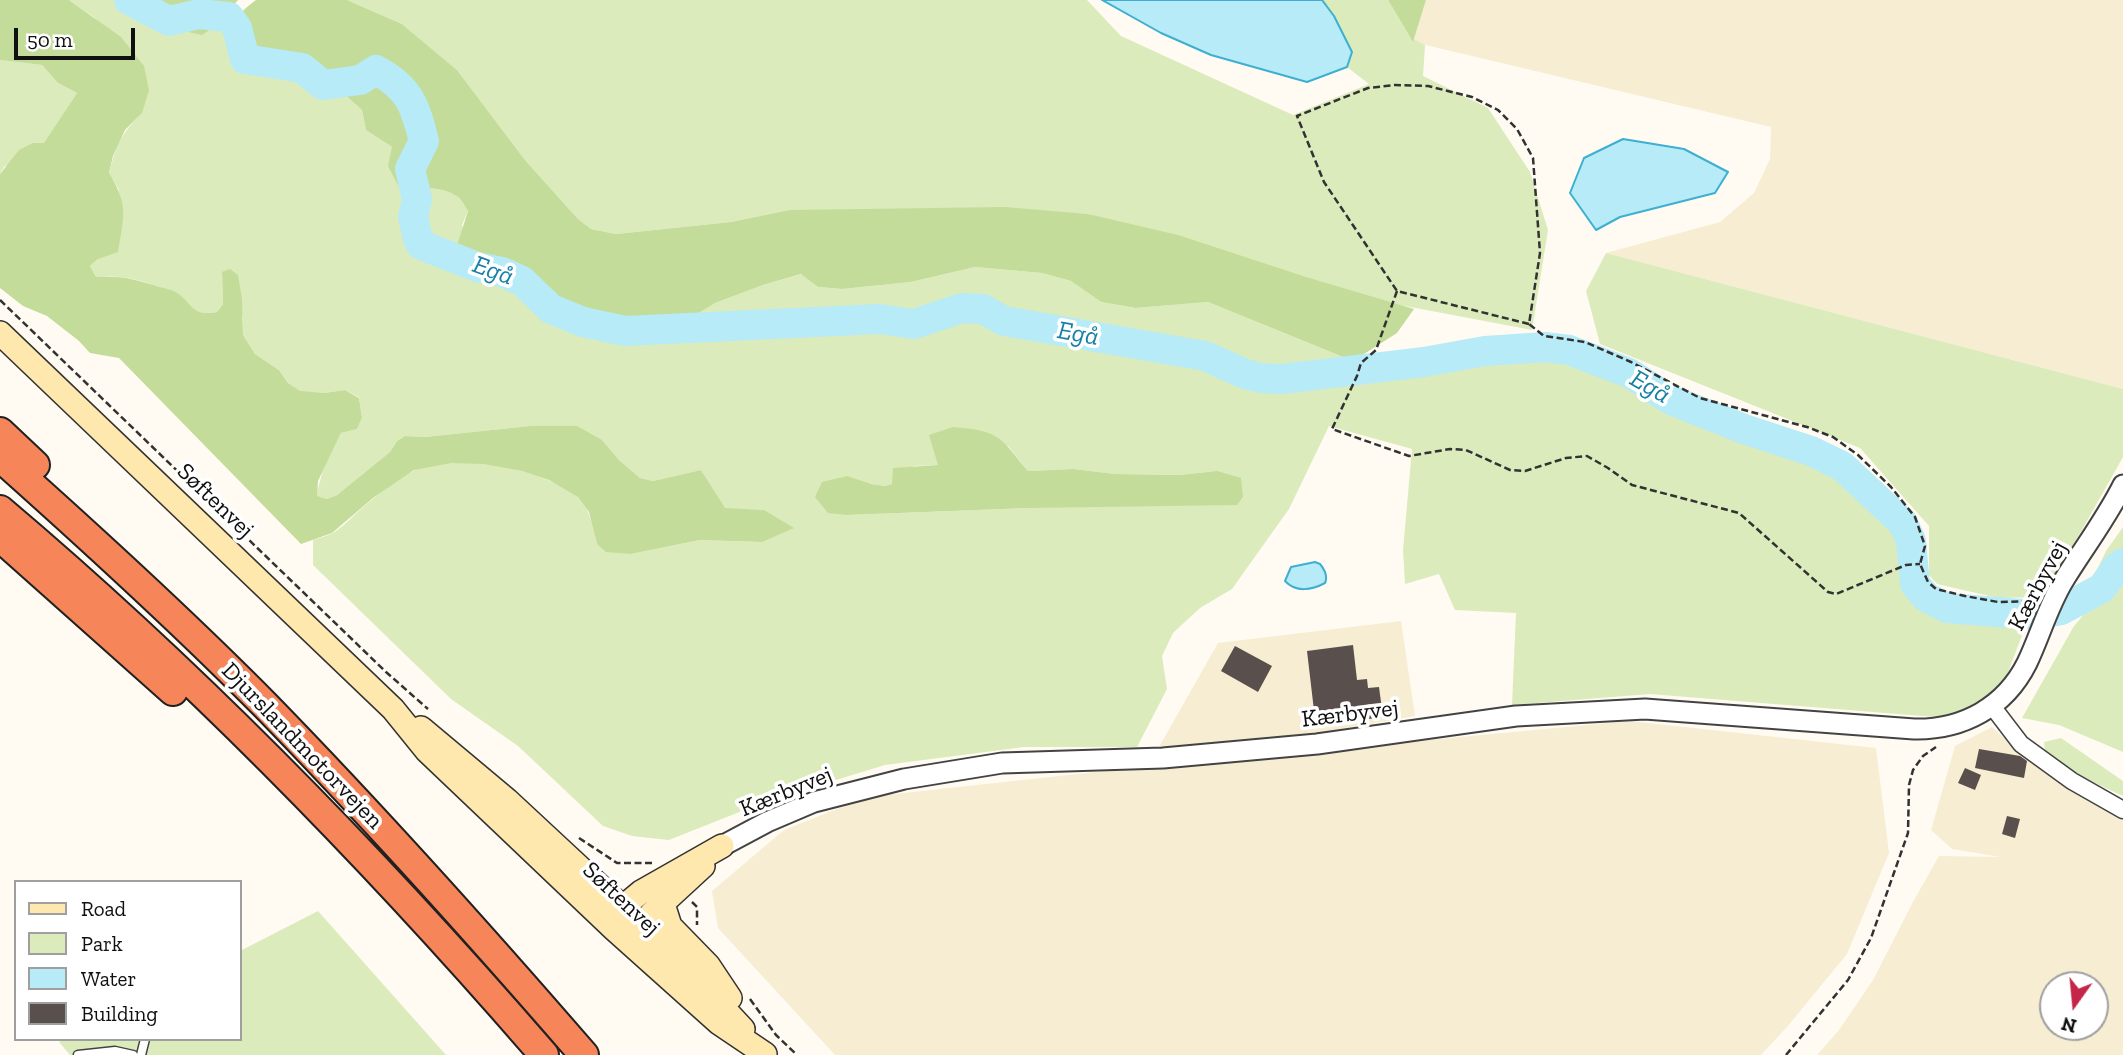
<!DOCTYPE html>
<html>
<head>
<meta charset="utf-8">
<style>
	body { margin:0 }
	#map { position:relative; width:2123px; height:1055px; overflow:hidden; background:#fffbf3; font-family:"Zilla Slab",serif }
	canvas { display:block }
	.legend { position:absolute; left:14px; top:880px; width:228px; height:161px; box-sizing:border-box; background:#fff; border:2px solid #9f9f9f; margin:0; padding:9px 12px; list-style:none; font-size:21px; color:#101010 }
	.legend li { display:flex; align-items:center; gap:14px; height:35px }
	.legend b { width:35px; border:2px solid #9f9f9f }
	.north { position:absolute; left:2039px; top:971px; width:70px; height:70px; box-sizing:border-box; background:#fff; border:2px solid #9f9f9f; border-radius:50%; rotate:195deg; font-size:19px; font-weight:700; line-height:28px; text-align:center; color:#101010 }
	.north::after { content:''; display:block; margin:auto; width:24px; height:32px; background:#c42548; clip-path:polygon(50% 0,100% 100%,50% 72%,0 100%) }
	.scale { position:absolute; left:14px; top:28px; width:121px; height:32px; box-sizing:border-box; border:4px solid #101010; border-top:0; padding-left:9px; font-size:21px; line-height:24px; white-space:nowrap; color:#101010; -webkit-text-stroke:5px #fff; paint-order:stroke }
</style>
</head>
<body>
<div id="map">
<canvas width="2123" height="1055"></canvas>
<ul class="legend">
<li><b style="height:9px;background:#ffe8ae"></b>Road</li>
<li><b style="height:19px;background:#dcebbb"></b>Park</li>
<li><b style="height:19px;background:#b7ebf7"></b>Water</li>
<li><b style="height:19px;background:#594f4c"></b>Building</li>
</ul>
<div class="north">N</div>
<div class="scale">50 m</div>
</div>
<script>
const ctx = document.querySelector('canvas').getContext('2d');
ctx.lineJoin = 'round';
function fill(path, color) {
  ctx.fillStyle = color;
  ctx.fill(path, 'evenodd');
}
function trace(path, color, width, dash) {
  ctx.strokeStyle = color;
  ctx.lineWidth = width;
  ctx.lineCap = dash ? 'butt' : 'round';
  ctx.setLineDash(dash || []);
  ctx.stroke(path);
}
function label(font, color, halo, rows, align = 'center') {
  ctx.font = font + ' "Zilla Slab",serif';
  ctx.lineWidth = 7;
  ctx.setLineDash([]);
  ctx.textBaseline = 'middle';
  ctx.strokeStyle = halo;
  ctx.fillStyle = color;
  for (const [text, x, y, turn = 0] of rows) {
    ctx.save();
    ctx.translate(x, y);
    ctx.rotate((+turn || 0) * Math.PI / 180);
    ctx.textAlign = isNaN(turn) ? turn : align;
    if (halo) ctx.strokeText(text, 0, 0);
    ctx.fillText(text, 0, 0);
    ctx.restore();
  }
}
fill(new Path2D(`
	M1426 0H2123V389L1606 253 1720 222 1754 193 1770 159 1771 127 1413 42Z
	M1401 621 1415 716 1301 736 1159 747 1218 643Z
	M1630 721 1876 748 1889 853 1847 954 1787 1027 1761 1055H835L718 928 712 891 784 830 867 797 1142 767Z
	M1992 727 2022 754 2123 818V1055H1817L1839 1030 1873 980 1913 902 1939 856 2001 857 1952 849 1931 830 1955 746ZM2053 985H2095V1027H2053Z`), '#f6edd2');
fill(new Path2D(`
	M69 0H114L126 9 181 31 217 24 219 22 233 25 228 37 230 50 275 74 291 71 336 87 362 110 366 130 392 147 402 193C418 186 442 186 458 197 462 200 465 207 468 211L462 225 477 267 502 272 522 281 569 324 620 328 657 334 715 303 763 285 802 274 818 287 842 289 911 282 975 267 1042 273 1071 281 1101 302 1134 308 1208 302 1353 361 1354 376 1552 351 1623 377 1666 404 1826 466 1888 524 1901 555 1909 590 1950 616 2027 622 2004 683 1985 704 1960 719 1650 694 1512 705 1516 613 1455 610 1439 574 1405 584 1403 550 1412 449 1329 426 1289 509 1232 589 1200 608 1173 633 1162 656 1167 689 1137 747H1024L885 765 767 801 669 840 632 836 603 826 518 746 451 699 313 565V540C319 538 327 536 333 533 343 527 352 517 361 509 377 495 395 481 413 471 453 450 542 469 577 496 590 507 593 528 597 544L631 554 700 540 762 542 764 510 725 509 701 470 653 481 640 478 619 460 602 440 530 426 425 437 405 436 397 441 390 452 337 495 327 499 316 496 323 470 341 433 357 429 362 418 359 397 345 390 324 393 300 392 288 383 279 370 255 354 243 335V317L222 272 223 304 217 312C191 317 193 304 176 292 172 290 165 289 160 287 136 279 122 275 96 277L90 266 98 259 119 190 109 174C116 145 121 134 142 113L95 18ZM1008 446 1028 471 1073 469 1115 474 1179 475 1217 471 1029 508 847 515 871 484 885 486 892 484 914 466 938 465Z
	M347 0H1087L1121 36 1293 115 1369 84 1347 67 1352 52 1334 16 1322 0H1388L1410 37 1425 45 1423 76 1488 108 1530 172 1548 230 1532 330 1384 302 1088 214 1051 212 789 210 731 222 616 234 591 229 578 219 525 160 457 70 402 24Z
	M0 60 42 65 58 83 77 93 44 144 4 167 0 174Z
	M1606 253 2123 389V457L2044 597 1998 598 1937 584 1929 575V526L1860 448 1600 344 1586 291Z
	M2123 527V551L2088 588 2106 551Z
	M2123 569V752L2059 725 2022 718 2074 626Z
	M2061 738 2123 781V796L2082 777 2045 750 2044 742Z
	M318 911 446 1055H70L59 1042 65 1039H240V951Z`), '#dcebbb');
fill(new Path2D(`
	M0 0H69L121 37 144 66 149 90 142 113 125 130 113 156 109 173C129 206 124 216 118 252L98 259 90 266 96 277C124 276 134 279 160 287 165 288 172 290 176 292 193 303 191 317 217 312L223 304 222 272 230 269 238 275 242 299 243 335 255 354 279 370 288 383 300 391 324 393 345 390 359 398 362 418 357 429 341 433 318 481 317 496 327 499 337 495 390 452 397 441 405 436 425 437 530 426H577L602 440 619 460 640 478 653 481 701 470 725 508 764 510 794 528 762 542 700 540 631 554 606 552 597 544 589 512 578 497 549 480 522 471 484 464 451 463 414 470 373 498 332 533 301 544 119 358 90 353 79 341 47 316 23 306 0 288V174L19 150 33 143H44L77 93 58 83 42 65 0 60Z
	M114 0H238L218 24 202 35C172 29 138 19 114 0Z
	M256 0H347L402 24 457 70 525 160 578 219 591 229 616 234 731 222 789 210 1005 207 1088 214 1178 235 1306 277 1414 309 1397 333 1353 361 1208 302 1135 308 1101 302 1071 281 1042 273 975 267 911 282 842 289 818 287 801 274 763 285 715 303 680 324 657 334 583 322 551 309 522 280 502 272 477 267 455 252 468 211C465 207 462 200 458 197 442 186 418 186 402 193L388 166 392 147 366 130 362 110 336 87 291 71 275 74 230 50C226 27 238 13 256 0Z
	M1388 0H1426L1413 42 1410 37Z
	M953 427C1000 431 999 436 1028 471L1073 469 1115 474 1179 475 1217 471 1241 478 1243 497 1237 505 1029 508 847 515 828 513 815 497 822 482 847 476 871 484 885 486 892 484 893 468 938 465 929 435Z`), '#c3dc9a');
const water = new Path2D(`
	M1102 0H1322L1334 16 1352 52 1347 67 1307 82 1211 55 1161 33Z
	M1623 139 1684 149 1728 172 1715 193 1620 217 1596 230 1570 193 1584 158Z
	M1315 562 1320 564C1325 570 1328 576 1325 583 1312 590 1296 593 1285 581L1291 567Z`);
fill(water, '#b7ebf7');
trace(water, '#3dafd0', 2);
trace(new Path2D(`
	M129 0 169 21 199 14 229 17 237 28 245 59 302 68 323 85 360 80 376 70C410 88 415 106 424 141L410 169 417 199 413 217 418 239 421 245 477 267 502 272 522 281 551 309 583 322 625 331 879 319 914 324 962 308 983 309 1004 321 1205 356 1245 374 1261 378 1282 379 1424 362 1485 351 1545 347 1569 350 1629 373 1671 400 1744 429 1811 451 1842 466 1903 523 1911 541 1915 584 1926 597 1947 608 2036 615 2061 610 2102 588 2116 568 2123 563`), '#b7ebf7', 30);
fill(new Path2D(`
	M1353 645 1357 680 1367 679 1368 688 1379 687 1383 717 1361 720 1360 714 1315 719 1307 651Z
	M1235 646 1272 666 1258 692 1221 671Z
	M1979 749 2020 756 2027 761 2024 778 1975 768Z
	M1965 768 1981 775 1975 790 1958 783Z
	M2007 816 2020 819 2015 838 2002 834Z`), '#594f4c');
const service = new Path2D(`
	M78 1055 115 1051 133 1055
	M141 1055 145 1039`);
const minor = new Path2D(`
	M1992 706 2021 744 2072 781 2123 810`);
const tertiary = new Path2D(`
	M722 846 767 822 814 802 904 779 1002 763 1163 758 1317 744 1516 716 1645 709 1914 729C1963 730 2005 707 2027 663 2040 636 2048 606 2064 580 2083 549 2106 519 2123 485`);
const secondary = new Path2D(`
	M0 333 393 709 427 751 614 929 719 1023 765 1054
	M421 728 507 800 677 958 743 1029
	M663 904 670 926 708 965 730 998
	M651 914 703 866
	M617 920 623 907 641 892 722 846`);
const motorway = new Path2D(`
	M0 432 35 465
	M0 457C91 538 181 620 267 707 376 819 481 936 584 1055
	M0 510C195 675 377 862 544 1055
	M0 537 173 691`);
trace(service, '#434343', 11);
trace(minor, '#434343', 19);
trace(tertiary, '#434343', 23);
trace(secondary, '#323232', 26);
trace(motorway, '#212121', 32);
trace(new Path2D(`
	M1397 291 1376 350 1361 363 1357 376 1332 429 1409 456 1450 449 1466 450 1510 470 1525 471 1566 458 1587 456 1608 468 1632 485 1739 513 1828 592 1836 594 1906 565 1920 564
	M0 300 386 672 428 709
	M1529 324 1397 291 1324 182 1297 116 1368 88 1395 85 1428 86 1472 97 1498 110 1517 129 1533 158 1540 253 1529 324 1544 336 1585 342 1631 362 1700 398 1807 427 1833 437 1858 455 1891 487 1915 517 1925 546 1920 564 1928 582 1936 589 1965 596 1998 602 2034 601
	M579 838 617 863H652
	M692 902 697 907V925
	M750 999 776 1035 797 1055
	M1786 1055 1848 980 1871 938 1908 833 1909 785 1913 770 1923 756 1936 747`), '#323232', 2.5, [7, 3.5]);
trace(service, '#fff', 8);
trace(minor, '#fff', 16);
trace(tertiary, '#fff', 19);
trace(secondary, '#ffe8ae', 23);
trace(motorway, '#f6865a', 28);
label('24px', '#101010', '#fff', [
	["Søftenvej",215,501,44],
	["Kærbyvej",2038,586,-62],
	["Kærbyvej",1350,714,-7],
	["Djurslandmotorvejen",302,746,46],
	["Kærbyvej",786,792,-22],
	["Søftenvej",621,899,43]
]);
label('italic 26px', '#1680a5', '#fff', [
	["Egå",493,271,20],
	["Egå",1078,334,10],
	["Egå",1650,387,30]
]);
</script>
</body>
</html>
